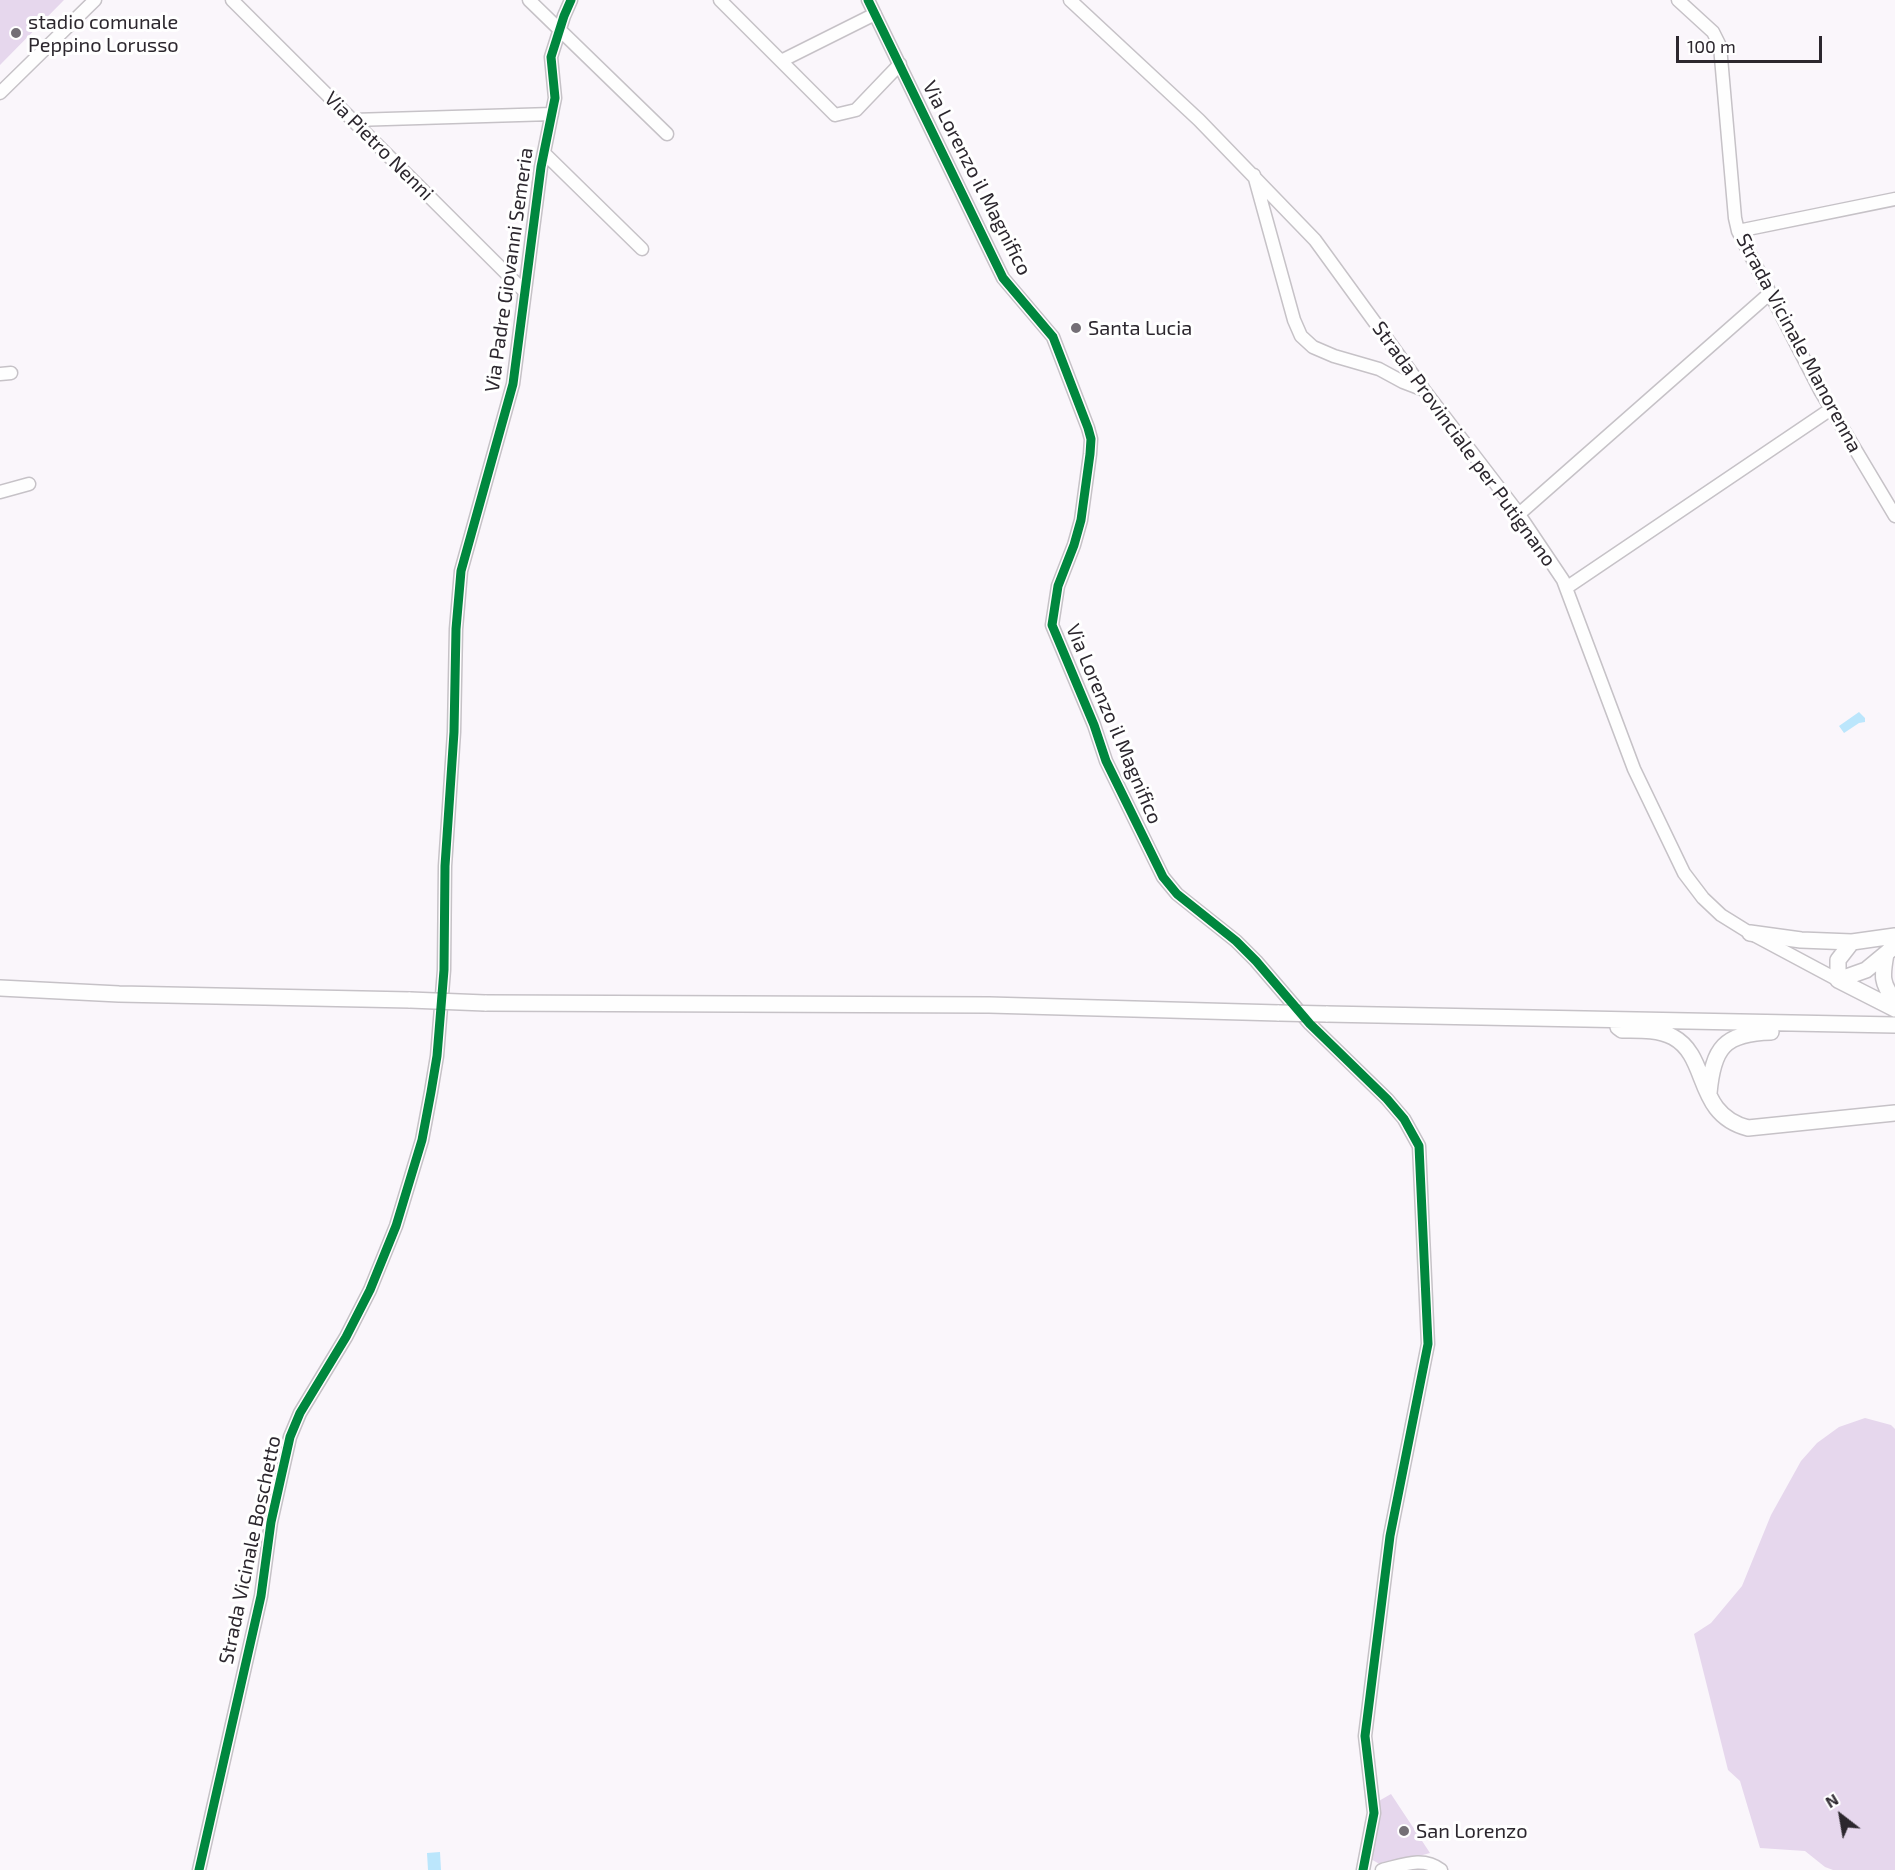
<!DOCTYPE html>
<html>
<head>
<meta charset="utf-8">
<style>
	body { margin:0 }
	#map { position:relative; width:1895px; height:1870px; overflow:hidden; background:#faf6fb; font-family:"Exo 2",sans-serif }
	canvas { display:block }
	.north { position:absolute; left:1811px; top:1786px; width:60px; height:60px; -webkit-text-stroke:4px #fff; paint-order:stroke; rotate:329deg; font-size:16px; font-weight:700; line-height:24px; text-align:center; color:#2c272e }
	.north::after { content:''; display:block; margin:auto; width:21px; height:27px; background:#2c272e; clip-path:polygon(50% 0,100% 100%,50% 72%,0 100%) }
	.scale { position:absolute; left:1676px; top:36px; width:146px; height:27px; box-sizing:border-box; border:3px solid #2c272e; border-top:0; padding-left:8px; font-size:18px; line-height:21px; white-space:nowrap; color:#2c272e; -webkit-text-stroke:4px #fff; paint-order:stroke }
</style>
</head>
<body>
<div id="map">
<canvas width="1895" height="1870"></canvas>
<div class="north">N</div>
<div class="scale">100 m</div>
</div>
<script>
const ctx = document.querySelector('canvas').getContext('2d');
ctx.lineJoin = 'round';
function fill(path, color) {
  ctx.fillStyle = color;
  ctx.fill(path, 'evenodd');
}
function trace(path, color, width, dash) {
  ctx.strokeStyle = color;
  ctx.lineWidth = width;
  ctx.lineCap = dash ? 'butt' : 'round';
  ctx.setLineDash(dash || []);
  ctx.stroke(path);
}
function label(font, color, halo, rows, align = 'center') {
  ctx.font = font + ' "Exo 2",sans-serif';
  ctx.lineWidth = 6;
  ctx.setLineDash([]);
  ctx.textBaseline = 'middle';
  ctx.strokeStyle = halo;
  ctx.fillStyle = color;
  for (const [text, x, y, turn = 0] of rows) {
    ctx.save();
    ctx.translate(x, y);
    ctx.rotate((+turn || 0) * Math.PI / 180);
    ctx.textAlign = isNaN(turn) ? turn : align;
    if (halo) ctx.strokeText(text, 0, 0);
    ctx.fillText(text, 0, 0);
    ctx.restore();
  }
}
fill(new Path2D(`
	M0 0H64L0 65Z
	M1865 1418 1891 1425 1895 1429V1870H1833L1825 1867 1805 1851 1760 1848 1740 1781 1728 1770 1694 1634 1711 1623 1742 1586 1771 1515 1801 1461 1817 1443 1839 1427Z
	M1391 1794 1430 1853 1383 1866 1369 1858 1377 1802Z`), '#e6d7ed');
fill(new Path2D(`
	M1859 712 1865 718V722L1859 723 1844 733 1839 726Z
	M440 1852 441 1870H428L427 1853Z`), '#bbe6fc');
const minor = new Path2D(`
	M232 0 525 292
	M529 0 667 134
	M720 0 835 115 856 110 900 64
	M868 0 1003 278 1053 337 1088 428 1091 439 1090 454 1081 520 1074 545 1058 586 1052 625 1094 725 1106 761 1163 877 1177 894 1236 941 1256 961 1310 1024 1387 1099 1404 1119 1419 1146 1428 1344 1390 1536 1365 1736 1374 1813 1363 1870
	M1070 0 1199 120 1315 240 1424 390 1516 510 1563 580 1634 769 1684 873 1703 898 1721 915 1750 933 1838 980
	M1678 0 1713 32 1720 46 1735 218 1738 231 1821 392 1895 516
	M781 61 875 14
	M0 93 95 0
	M353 120 552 114
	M544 153 642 249
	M1254 175 1294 320 1301 336 1313 347 1334 356 1379 369 1403 382 1424 390
	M1738 231 1895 199
	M0 374 11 373
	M0 492 29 484
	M1519 514 1769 294
	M1566 588 1831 409
	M199 1870 261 1596 271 1522 290 1437 300 1413 346 1337 370 1290 396 1226 422 1140 431 1092 437 1056 444 970 445 866 454 732 456 629 461 571 513 384 541 167 555 98 551 57 564 16 571 0
	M1382 1870C1403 1865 1423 1856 1441 1870`);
const major = new Path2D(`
	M1750 933 1801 940 1852 942 1895 936
	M1886 954C1882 976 1881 983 1895 1001
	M1838 980 1866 970 1895 946
	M1838 980 1895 1009
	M1838 980V960L1852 942
	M0 988 119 994 410 1000
	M485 1003 989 1005 1279 1013
	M1326 1014 1895 1025
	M1618 1027 1622 1030C1639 1030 1658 1029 1673 1037 1710 1057 1694 1114 1748 1128L1895 1113
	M1709 1093C1713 1048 1724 1033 1771 1032`);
trace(minor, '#c6c2c7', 15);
trace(major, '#c6c2c7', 18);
trace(minor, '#fefefe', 12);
trace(major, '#fefefe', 15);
const majorBridge = new Path2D(`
	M410 1000 485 1003
	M1279 1013 1326 1014`);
trace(majorBridge, '#c6c2c7', 18, []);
trace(majorBridge, '#fefefe', 15);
trace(new Path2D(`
	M868 0 1003 278 1053 337 1088 428 1091 439 1090 454 1081 520 1074 545 1058 586 1052 625 1094 725 1106 761 1163 877 1177 894 1236 941 1256 961 1310 1024 1387 1099 1404 1119 1419 1146 1428 1344 1390 1536 1365 1736 1374 1813 1363 1870
	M199 1870 261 1596 271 1522 290 1437 300 1413 346 1337 370 1290 396 1226 422 1140 431 1092 437 1056 444 970 445 866 454 732 456 629 461 571 513 384 541 167 555 98 551 57 564 16 571 0`), '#00873e', 9);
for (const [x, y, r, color] of [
	[16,33,6,"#746f76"],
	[1076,328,6,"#746f76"],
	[1404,1831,6,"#746f76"]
]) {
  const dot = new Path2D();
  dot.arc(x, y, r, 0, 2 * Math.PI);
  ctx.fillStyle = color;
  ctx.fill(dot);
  trace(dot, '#fff', 2);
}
label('20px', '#2c272e', '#fff', [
	["stadio comunale",28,22],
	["Peppino Lorusso",28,45],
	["Santa Lucia",1088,328],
	["San Lorenzo",1416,1831]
], 'left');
label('20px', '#2c272e', '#fff', [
	["Via Pietro Nenni",379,146,45],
	["Via Lorenzo il Magnifico",977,178,63],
	["Via Padre Giovanni Semeria",509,270,-82],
	["Strada Vicinale Manorenna",1799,343,62],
	["Strada Provinciale per Putignano",1464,444,54],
	["Via Lorenzo il Magnifico",1114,724,67],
	["Strada Vicinale Boschetto",250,1550,-78]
]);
</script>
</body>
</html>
